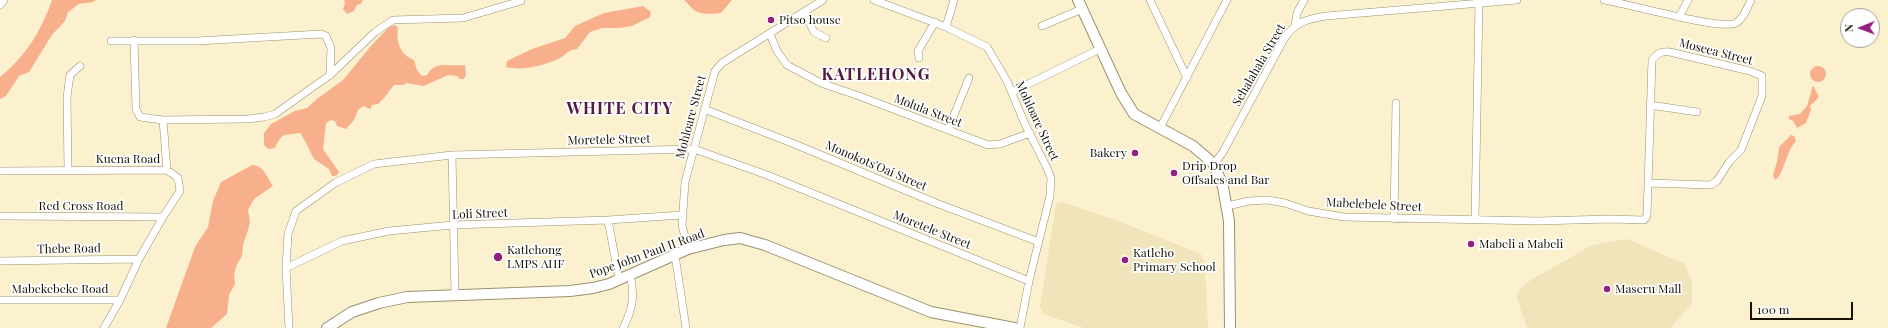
<!DOCTYPE html>
<html>
<head>
<meta charset="utf-8">
<style>
	body { margin:0 }
	#map { position:relative; width:1888px; height:328px; overflow:hidden; background:#fbf1ce; font-family:"Playfair Display",serif }
	canvas { display:block }
	.north { position:absolute; left:1840px; top:8px; width:40px; height:40px; box-sizing:border-box; background:#fff; border:1px solid #a2a19b; border-radius:50%; rotate:269deg; font-size:11px; font-weight:700; line-height:16px; text-align:center; color:#161306 }
	.north::after { content:''; display:block; margin:auto; width:14px; height:18px; background:#94207e; clip-path:polygon(50% 0,100% 100%,50% 72%,0 100%) }
	.scale { position:absolute; left:1750px; top:302px; width:103px; height:18px; box-sizing:border-box; border:2px solid #161306; border-top:0; padding-left:5px; font-size:12px; line-height:14px; white-space:nowrap; color:#161306; -webkit-text-stroke:3px #fff; paint-order:stroke }
</style>
</head>
<body>
<div id="map">
<canvas width="1888" height="328"></canvas>
<div class="north">N</div>
<div class="scale">100 m</div>
</div>
<script>
const ctx = document.querySelector('canvas').getContext('2d');
ctx.lineJoin = 'round';
function fill(path, color) {
  ctx.fillStyle = color;
  ctx.fill(path, 'evenodd');
}
function trace(path, color, width, dash) {
  ctx.strokeStyle = color;
  ctx.lineWidth = width;
  ctx.lineCap = dash ? 'butt' : 'round';
  ctx.setLineDash(dash || []);
  ctx.stroke(path);
}
function label(font, color, halo, rows, align = 'center') {
  ctx.font = font + ' "Playfair Display",serif';
  ctx.lineWidth = 3.5;
  ctx.setLineDash([]);
  ctx.textBaseline = 'middle';
  ctx.strokeStyle = halo;
  ctx.fillStyle = color;
  for (const [text, x, y, turn = 0] of rows) {
    ctx.save();
    ctx.translate(x, y);
    ctx.rotate((+turn || 0) * Math.PI / 180);
    ctx.textAlign = isNaN(turn) ? turn : align;
    if (halo) ctx.strokeText(text, 0, 0);
    ctx.fillText(text, 0, 0);
    ctx.restore();
  }
}
fill(new Path2D(`
	M1063 202 1118 221 1201 254 1205 265 1208 328H1084L1043 314 1040 306 1056 204Z
	M1627 239 1685 264 1692 283V304L1670 328H1527L1516 295 1526 283 1585 249 1594 245Z`), '#f0e5ba');
fill(new Path2D(`
	M52 0H96L93 2 79 4 68 12 65 21 52 35 29 72 19 76 6 96 0 99V77C26 56 41 31 52 0Z
	M344 0H363L361 4 357 5 354 11 347 14 343 9 345 3Z
	M684 0H732L721 13C713 14 700 15 694 10 690 7 688 3 684 0Z
	M643 6 651 12 650 17 632 26 620 28H602L590 32 577 49C566 50 567 55 558 59 542 66 523 71 506 67L507 61 532 49 565 38 575 26 604 13Z
	M395 25 398 27C396 41 399 54 414 60L417 70 422 76 427 75C435 60 450 67 465 65L466 75 464 79H460L457 76 448 75 424 86 406 83 404 85H394L384 98 378 104 372 105 370 109 363 106 358 110 354 120 346 129 337 126 335 121 331 120 326 123 323 149 339 172 336 176H332L329 169 314 159C312 155 303 136 300 133 284 136 283 131 275 148L268 149 264 145V133L271 124 282 118 295 111 307 108 317 99 343 80 370 47 389 27Z
	M1810 74a8 8 0 1 1 16 0a8 8 0 1 1-16 0Z
	M1813 85 1819 97 1810 106 1811 110 1806 123 1797 128 1793 121 1789 119V116L1800 114 1807 106Z
	M1791 135 1794 136 1796 141C1786 151 1783 177 1775 180L1773 175 1777 162 1779 147Z
	M252 165C264 165 267 178 273 186L254 199 248 210 250 222 248 230 243 245 242 256 237 264 234 274 235 284 229 295 227 314 211 328H166L195 247 208 227 213 201 221 182Z`), '#f8b08c');
const minor = new Path2D(`
	M874 0 946 27 987 47 1007 81 1024 122 1047 168 1051 178 1050 196 1029 281 1020 328
	M1150 0 1187 78
	M1604 0C1625 3 1722 31 1736 23 1744 18 1747 8 1751 0
	M0 5 4 0
	M804 12 814 32 826 38
	M1679 17 1688 0
	M1042 26 1082 9
	M1295 26 1297 13 1304 0
	M946 27 954 0
	M770 34 777 51 787 65 821 83 859 96 988 145 1000 144 1030 133
	M134 40 136 109 140 117 163 120 248 119 264 117 275 114 330 75 375 32 393 20 463 18 521 1
	M111 41H197L321 34 326 36 331 48 330 75
	M919 58 918 51 935 22
	M1012 92 1100 49
	M1650 105 1697 112
	M704 109 792 143 936 203 1039 242
	M163 120 167 170
	M1160 128 1227 0
	M948 130 969 78
	M452 155 455 294
	M1214 164 1223 152 1284 39C1295 22 1307 19 1326 16L1517 0
	M68 169 67 97 70 75 80 66
	M0 171 167 170 178 178 180 191 163 217 139 259 120 300 104 328
	M1227 206 1249 201 1267 200 1285 203 1308 211 1344 217 1538 221 1609 219 1644 220 1647 216 1652 60C1658 53 1661 51 1670 52L1750 71 1762 76V96L1741 150 1729 162 1717 181 1711 185 1648 183
	M0 216 163 217
	M1394 219 1396 103
	M1475 219 1479 3
	M608 220 619 279
	M688 249 682 225 685 182 715 71 722 63 823 0
	M675 255 686 328
	M0 261 139 259
	M286 268 342 241 389 231 453 225 608 220 682 215
	M0 300H120
	M289 328 286 268 288 234 296 211 335 183 374 164 452 155 694 149 767 175 1029 281
	M623 328C633 309 635 295 630 274`);
const secondary = new Path2D(`
	M1078 0 1121 93 1134 114 1193 146 1214 164 1223 187 1229 221 1230 328
	M327 328 352 312 379 303 407 297 570 291 593 288 609 284 688 249 724 240 740 238 765 245 931 312 1014 328`);
trace(minor, '#9a9170', 8);
trace(secondary, '#9a9170', 12);
trace(minor, '#fff', 7);
trace(secondary, '#fff', 10);
for (const [x, y, r, color] of [
	[771,20,4,"#94207e"],
	[1135,153,4,"#94207e"],
	[1174,173,4,"#94207e"],
	[1471,244,4,"#94207e"],
	[498,257,5,"#94207e"],
	[1125,260,4,"#94207e"],
	[1607,289,4,"#94207e"]
]) {
  const dot = new Path2D();
  dot.arc(x, y, r, 0, 2 * Math.PI);
  ctx.fillStyle = color;
  ctx.fill(dot);
  trace(dot, '#fff', 1.5);
}
label('12px', '#161306', '#fff', [
	["Pitso house",779,20],
	["Bakery",1127,153,"right"],
	["Drip Drop",1182,166],
	["Offsales and Bar",1182,180],
	["Mabeli a Mabeli",1479,244],
	["Katlehong",507,250],
	["LMPS AHF",507,264],
	["Katleho",1133,253],
	["Primary School",1133,267],
	["Maseru Mall",1615,289]
], 'left');
label('12px', '#161306', '#fff', [
	["Moseea Street",1716,52,14],
	["Sehalahala Street",1259,65,-60],
	["Molula Street",928,111,21],
	["Mohloare Street",691,117,-75],
	["Mohloare Street",1037,121,65],
	["Moretele Street",609,140,-1],
	["Kuena Road",128,159],
	["Monokots'Oai Street",876,166,23],
	["Mabelebele Street",1374,205,3],
	["Red Cross Road",81,206],
	["Loli Street",480,214,-2],
	["Moretele Street",932,230,22],
	["Thebe Road",69,249,-1],
	["Pope John Paul II Road",647,254,-20],
	["Mabekebeke Road",60,289]
]);
ctx.letterSpacing = '1px';
label('bold 16px', '#511a45', '#fff', [
	["KATLEHONG",876,75],
	["WHITE CITY",620,109]
]);
ctx.letterSpacing = '0px';
</script>
</body>
</html>
